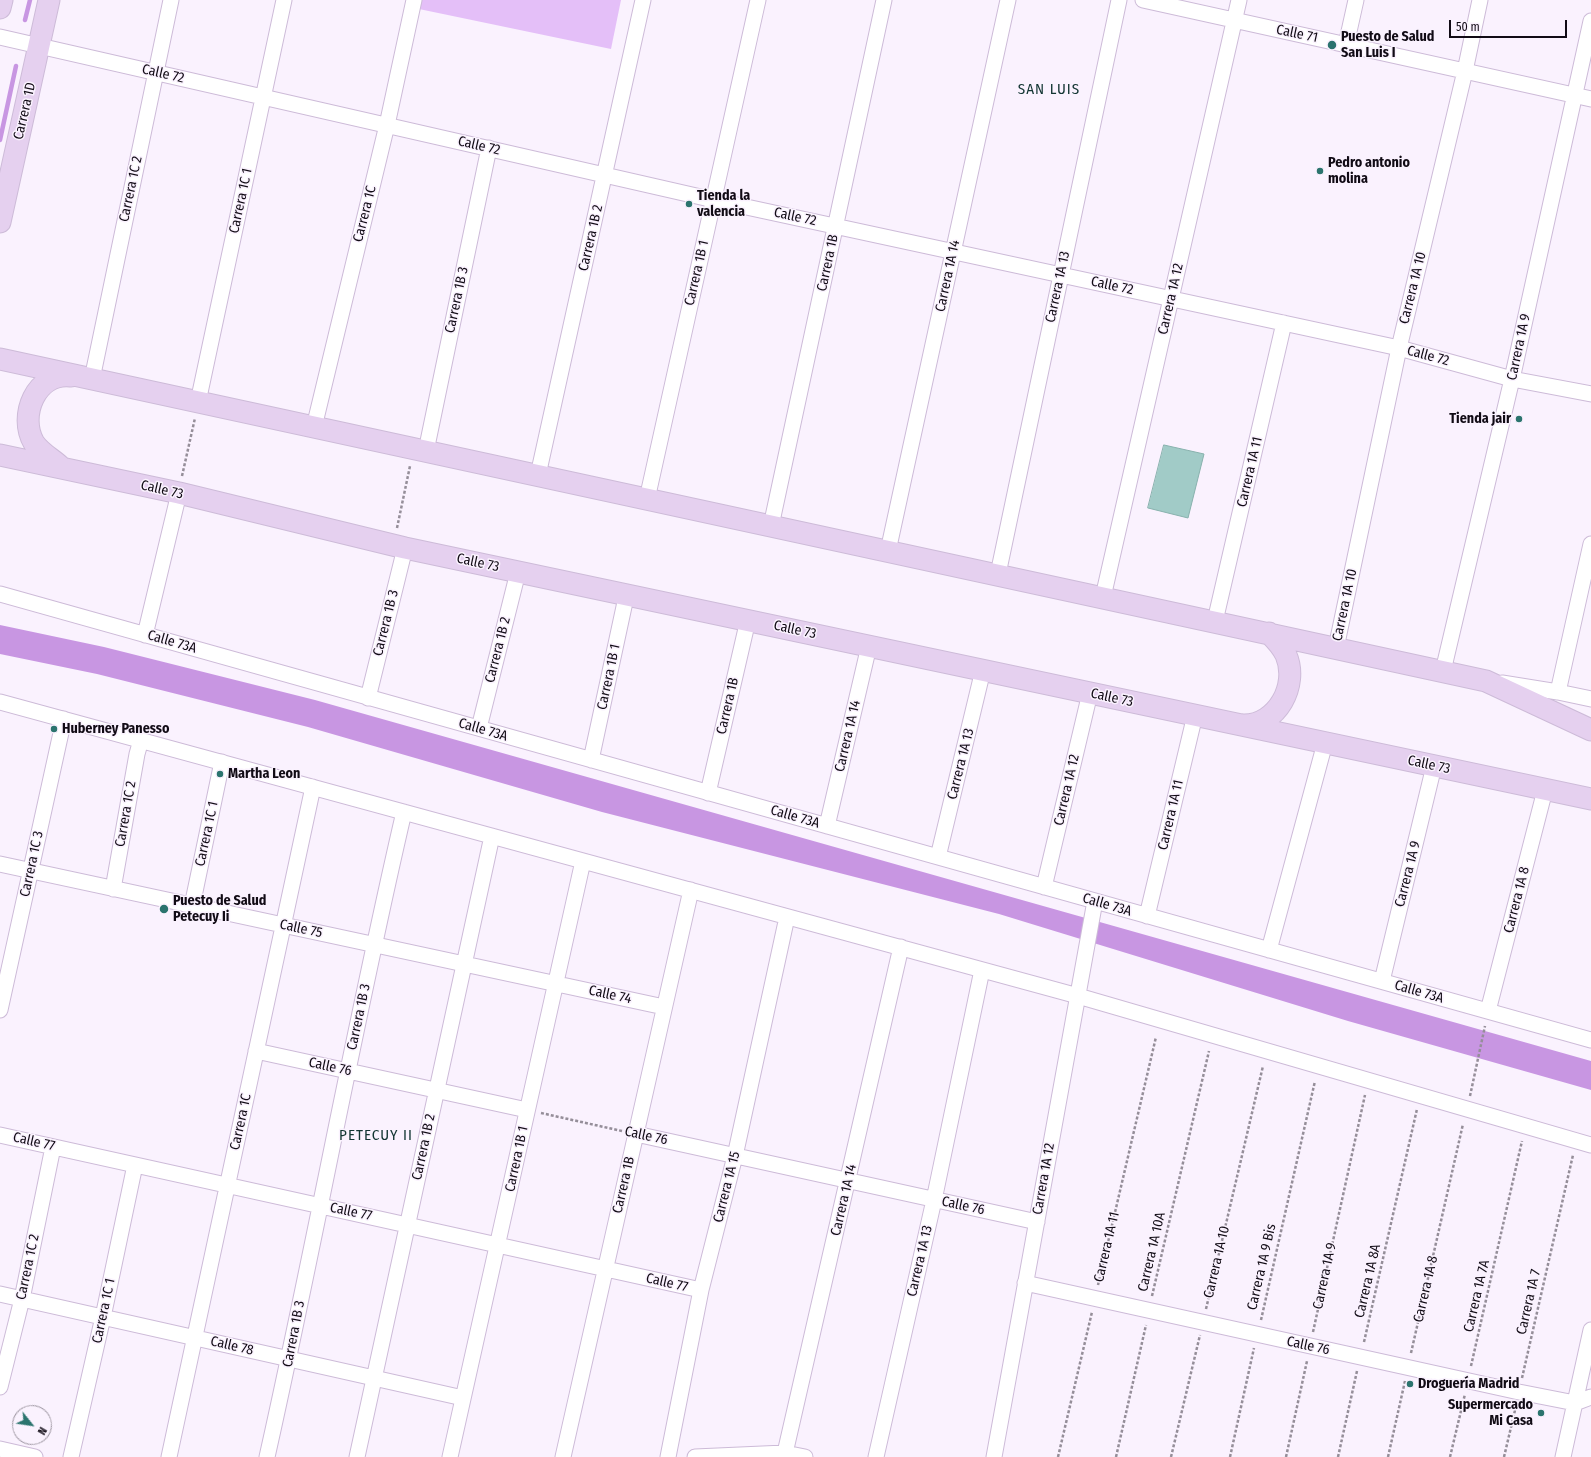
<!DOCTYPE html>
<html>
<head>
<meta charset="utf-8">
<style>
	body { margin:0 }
	#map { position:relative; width:1591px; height:1457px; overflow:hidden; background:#faf2fe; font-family:"Fira Sans Condensed",sans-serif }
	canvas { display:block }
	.north { position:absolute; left:12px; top:1405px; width:40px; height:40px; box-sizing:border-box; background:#faf2fe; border:1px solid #9d96a1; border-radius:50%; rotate:120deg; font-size:11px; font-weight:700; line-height:16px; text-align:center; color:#110b15 }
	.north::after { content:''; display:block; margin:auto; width:14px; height:18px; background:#2b746e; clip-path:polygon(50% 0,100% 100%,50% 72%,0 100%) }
	.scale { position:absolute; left:1449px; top:20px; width:118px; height:18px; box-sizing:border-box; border:2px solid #110b15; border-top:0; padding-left:5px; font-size:12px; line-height:14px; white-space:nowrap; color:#110b15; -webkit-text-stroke:3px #faf2fe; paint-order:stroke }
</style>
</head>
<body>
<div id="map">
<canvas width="1591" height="1457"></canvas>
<div class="north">N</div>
<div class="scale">50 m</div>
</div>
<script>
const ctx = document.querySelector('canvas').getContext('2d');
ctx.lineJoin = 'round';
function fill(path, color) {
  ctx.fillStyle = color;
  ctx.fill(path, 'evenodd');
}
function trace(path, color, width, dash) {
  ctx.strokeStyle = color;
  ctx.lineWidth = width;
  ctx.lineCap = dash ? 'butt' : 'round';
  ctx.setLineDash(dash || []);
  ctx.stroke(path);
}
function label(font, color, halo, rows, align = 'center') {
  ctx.font = font + ' "Fira Sans Condensed",sans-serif';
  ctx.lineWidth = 3;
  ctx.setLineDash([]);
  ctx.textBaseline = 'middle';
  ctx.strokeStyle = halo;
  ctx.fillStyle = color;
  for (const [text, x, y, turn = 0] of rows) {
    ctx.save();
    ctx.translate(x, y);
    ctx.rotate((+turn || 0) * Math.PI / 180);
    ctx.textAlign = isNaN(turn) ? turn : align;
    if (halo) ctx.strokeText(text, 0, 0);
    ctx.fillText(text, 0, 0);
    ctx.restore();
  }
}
fill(new Path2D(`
	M420 0H621L611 49 419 9Z`), '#e4bff8');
fill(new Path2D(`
	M0 625 104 647 315 700 1591 1061V1090L1348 1021 999 914 602 812 308 727 97 674 0 654Z`), '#c896e2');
trace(new Path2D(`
	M25 20 30 0
	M0 140 16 66`), '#c896e2', 4.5);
const building = new Path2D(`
	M1164 445 1204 454 1188 518 1148 508Z`);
fill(building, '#a1cbc7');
trace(building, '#88b1ad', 1);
const street = new Path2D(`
	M1143 0 1591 99
	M0 37 714 200 1399 348 1512 379 1591 394
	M1346 45 1356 0
	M92 379 171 0
	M198 402 284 0
	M314 427 387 125 414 0
	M426 451 489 148
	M538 475 643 0
	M647 499 758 0
	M771 526 884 0
	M888 551 1008 0
	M998 574 1119 0
	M0 594 1591 1040
	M1103 597 1239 0
	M1215 621 1284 323
	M145 635 179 493
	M1336 648 1399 348 1465 71 1480 0
	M1443 671 1512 379 1591 21
	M1502 683 1558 692 1591 699
	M1558 692 1591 544
	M368 698 405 548
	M0 702 1078 996 1591 1145
	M479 728 518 572
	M591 760 625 602V594
	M708 793 748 620
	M827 826 869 646
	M938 857 983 670
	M0 864 664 1007
	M1044 887 1090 693
	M113 889 137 754 141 740
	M192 906 222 762
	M1147 916 1195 715
	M1269 950 1325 743
	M1382 981 1434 766
	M0 1010 64 719
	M1488 1011 1545 790
	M256 1051 527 1110
	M636 1134 1037 1222
	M0 1135 701 1290
	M1025 1283 1519 1392 1575 1403 1591 1397
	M0 1294 463 1398
	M0 1387 22 1299 53 1147
	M0 1449 35 1457
	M785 1453 901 947
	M71 1457 103 1317 135 1165
	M169 1457 313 787
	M267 1457C315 1243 354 1026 404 812
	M357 1457 492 836
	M450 1457 583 861
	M563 1457 691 890
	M668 1457 701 1290 735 1156 787 917
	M695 1457 785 1453 805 1457
	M876 1457 934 1200 982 970
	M994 1457 1095 901
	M1563 1457 1591 1330`);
const secondary = new Path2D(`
	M0 8 2 0
	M0 222 49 0
	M0 359 1486 681 1591 730
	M0 455 179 493 405 548 1591 799
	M60 466C51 458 41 453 34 443 18 416 36 372 71 376
	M1243 725C1277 726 1299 685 1286 655 1282 646 1276 640 1269 633`);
trace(street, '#cdbbd8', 17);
trace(secondary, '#cdbbd8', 23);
trace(new Path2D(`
	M182 476 195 418
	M397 528 410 466
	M1470 1096 1485 1026
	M541 1113 622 1131
	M1098 1285 1156 1037
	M1152 1296 1209 1051
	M1206 1309 1263 1066
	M1261 1320 1315 1081
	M1313 1332 1365 1095
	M1364 1342 1417 1109
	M1411 1353 1463 1124
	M1471 1366 1522 1141
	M1522 1378 1573 1155
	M1058 1457 1092 1312
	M1116 1457 1146 1325
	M1171 1457 1200 1335
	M1230 1457 1254 1348
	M1286 1457 1307 1361
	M1338 1457 1357 1371
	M1388 1457 1405 1381
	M1450 1457 1465 1394
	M1504 1457 1516 1406`), '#958e99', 2.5, [3, 2]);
trace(street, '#fff', 15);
trace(secondary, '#e5d0ef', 21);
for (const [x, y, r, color] of [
	[1332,45,5,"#2b746e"],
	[1320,171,4,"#2b746e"],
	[689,204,4,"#2b746e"],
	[1519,419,4,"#2b746e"],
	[54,729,4,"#2b746e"],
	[220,774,4,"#2b746e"],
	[164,909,5,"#2b746e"],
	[1410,1384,4,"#2b746e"],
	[1541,1413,4,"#2b746e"]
]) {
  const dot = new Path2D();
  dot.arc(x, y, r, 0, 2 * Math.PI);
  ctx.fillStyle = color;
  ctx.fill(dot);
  trace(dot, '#faf2fe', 1.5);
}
label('14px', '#110b15', '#faf2fe', [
	["Calle 71",1297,34,12],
	["Calle 72",163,74,13],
	["Carrera 1D",25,111,-77],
	["Calle 72",479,146,13],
	["Carrera 1C 2",131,189,-78],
	["Carrera 1C 1",241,201,-78],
	["Carrera 1C",365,214,-76],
	["Calle 72",795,217,12],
	["Carrera 1B 2",591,238,-77],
	["Carrera 1B",828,263,-78],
	["Carrera 1B 1",697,273,-77],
	["Carrera 1A 14",948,276,-78],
	["Calle 72",1112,286,12],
	["Carrera 1A 13",1058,287,-78],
	["Carrera 1A 10",1413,288,-76],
	["Carrera 1A 12",1171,299,-77],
	["Carrera 1B 3",457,300,-78],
	["Carrera 1A 9",1519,347,-78],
	["Calle 72",1428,356,15],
	["Carrera 1A 11",1250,472,-77],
	["Calle 73",162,490,13],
	["Calle 73",478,563,12],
	["Carrera 1A 10",1345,605,-78],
	["Carrera 1B 3",386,623,-76],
	["Calle 73",795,630,12],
	["Calle 73A",172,642,16],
	["Carrera 1B 2",498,650,-76],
	["Carrera 1B 1",609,677,-78],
	["Calle 73",1112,698,12],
	["Carrera 1B",728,706,-77],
	["Calle 73A",483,730,16],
	["Carrera 1A 14",848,736,-77],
	["Carrera 1A 13",961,764,-76],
	["Calle 73",1429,765,12],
	["Carrera 1A 12",1067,790,-77],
	["Carrera 1C 2",126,814,-80],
	["Carrera 1A 11",1171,815,-77],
	["Calle 73A",795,817,16],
	["Carrera 1C 1",207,834,-78],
	["Carrera 1C 3",32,864,-78],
	["Carrera 1A 9",1408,874,-76],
	["Carrera 1A 8",1517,900,-76],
	["Calle 73A",1107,905,16],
	["Calle 75",301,929,12],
	["Calle 73A",1419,992,16],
	["Calle 74",610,995,12],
	["Carrera 1B 3",359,1017,-78],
	["Calle 76",330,1067,12],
	["Carrera 1C",241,1122,-78],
	["Calle 76",646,1136,12],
	["Calle 77",34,1142,13],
	["Carrera 1B 2",424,1147,-78],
	["Carrera 1B 1",517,1159,-78],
	["Carrera 1A 12",1044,1179,-80],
	["Carrera 1B",624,1185,-77],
	["Carrera 1A 15",727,1187,-76],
	["Carrera 1A 14",844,1200,-77],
	["Calle 76",963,1206,12],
	["Calle 77",351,1212,12],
	["Carrera 1A 11",1107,1247,-77],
	["Carrera 1A 10A",1152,1252,-77],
	["Carrera 1A 13",920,1261,-77],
	["Carrera 1A 10",1217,1262,-77],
	["Carrera 1C 2",28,1267,-78],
	["Carrera 1A 9 Bis",1262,1267,-77],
	["Carrera 1A 9",1325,1276,-78],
	["Carrera 1A 8A",1368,1281,-77],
	["Calle 77",667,1283,13],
	["Carrera 1A 8",1426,1289,-77],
	["Carrera 1A 7A",1477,1296,-77],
	["Carrera 1A 7",1529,1302,-77],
	["Carrera 1C 1",104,1311,-78],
	["Carrera 1B 3",294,1334,-79],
	["Calle 78",232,1346,13],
	["Calle 76",1308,1346,12]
]);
label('bold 14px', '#110b15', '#faf2fe', [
	["Puesto de Salud",1341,37],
	["San Luis I",1341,53],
	["Pedro antonio",1328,163],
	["molina",1328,179],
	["Tienda la",697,196],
	["valencia",697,212],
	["Tienda jair",1511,419,"right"],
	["Huberney Panesso",62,729],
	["Martha Leon",228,774],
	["Puesto de Salud",173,901],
	["Petecuy Ii",173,917],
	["Droguería Madrid",1418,1384],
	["Supermercado",1533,1405,"right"],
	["Mi Casa",1533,1421,"right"]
], 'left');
ctx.letterSpacing = '1px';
label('15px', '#123532', '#faf2fe', [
	["SAN LUIS",1049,90],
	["PETECUY II",376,1136]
]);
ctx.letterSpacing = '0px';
</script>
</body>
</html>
